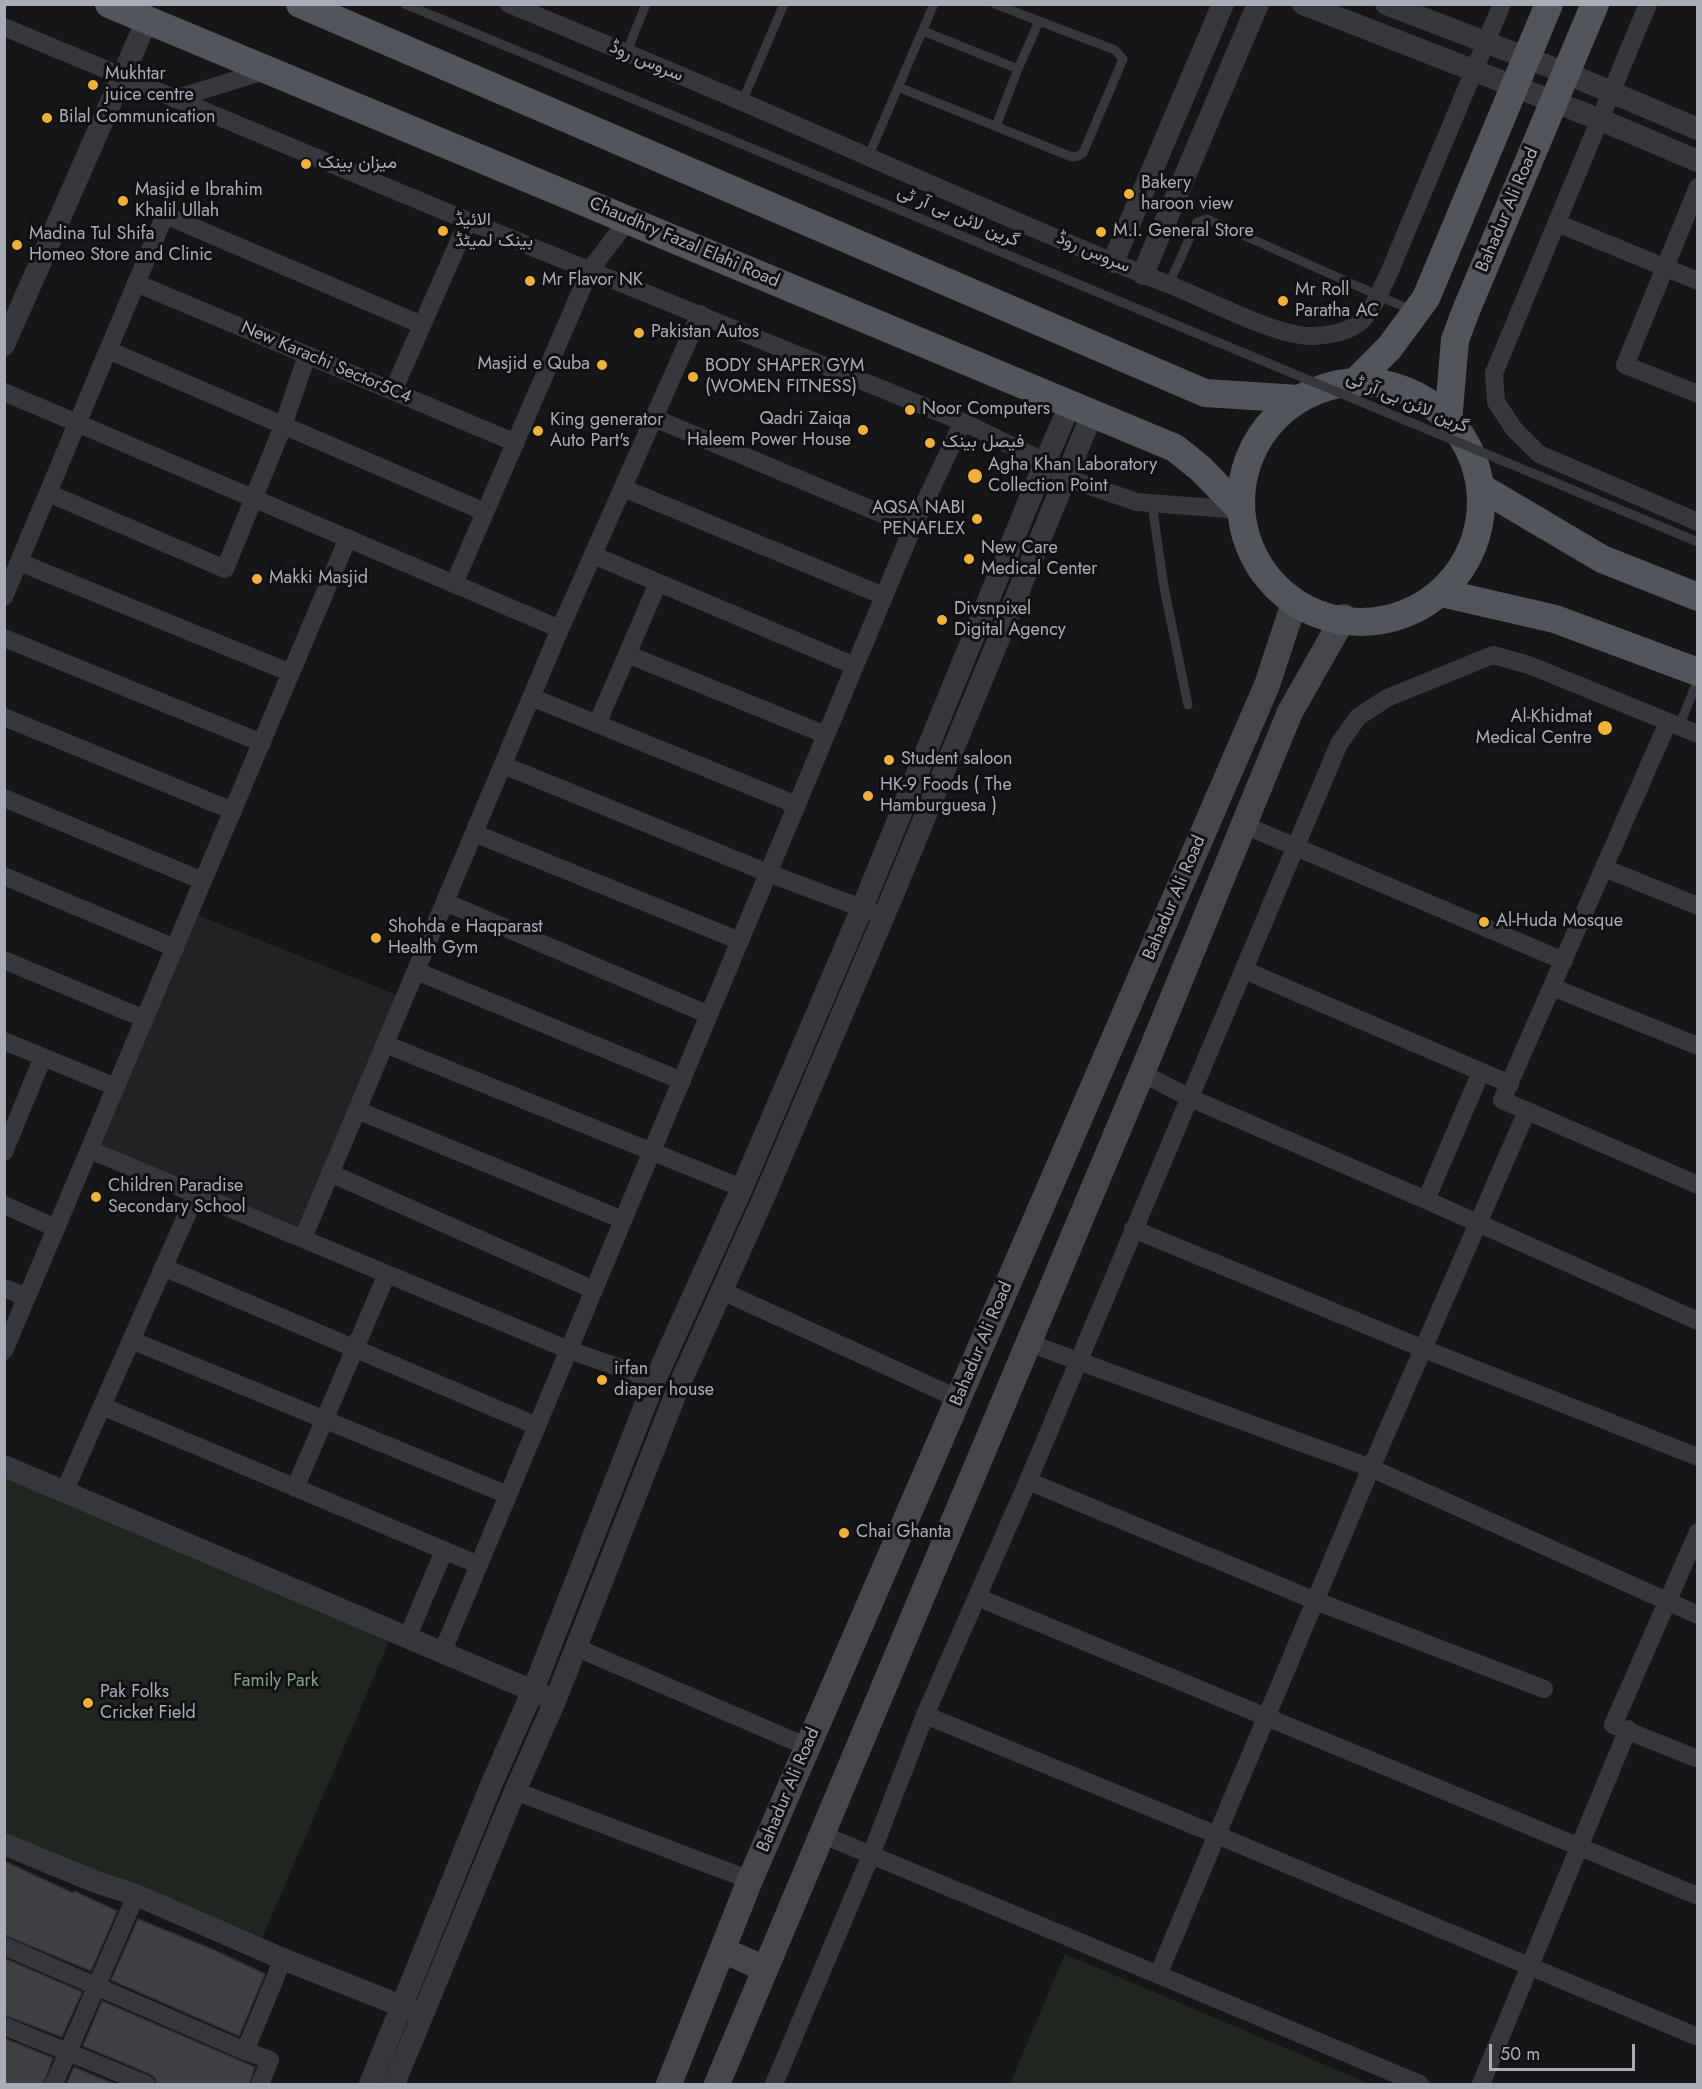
<!DOCTYPE html>
<html>
<head>
<meta charset="utf-8">
<style>
	body { margin:0 }
	#map { position:relative; width:1702px; height:2089px; overflow:hidden; background:#161618; font-family:Jost,sans-serif }
	canvas { display:block }
	.frame { position:absolute; inset:0; border:6px solid #a8adb8; pointer-events:none }
	.scale { position:absolute; left:1489px; top:2044px; width:146px; height:27px; box-sizing:border-box; border:3px solid #a8adb8; border-top:0; padding-left:8px; font-size:18px; line-height:21px; white-space:nowrap; color:#a8adb8; -webkit-text-stroke:4px #111113; paint-order:stroke }
</style>
</head>
<body>
<div id="map">
<canvas width="1702" height="2089"></canvas>
<div class="frame"></div>
<div class="scale">50 m</div>
</div>
<script>
const ctx = document.querySelector('canvas').getContext('2d');
ctx.lineJoin = 'round';
function fill(path, color) {
  ctx.fillStyle = color;
  ctx.fill(path, 'evenodd');
}
function trace(path, color, width, dash) {
  ctx.strokeStyle = color;
  ctx.lineWidth = width;
  ctx.lineCap = dash ? 'butt' : 'round';
  ctx.setLineDash(dash || []);
  ctx.stroke(path);
}
function label(font, color, halo, rows, align = 'center') {
  ctx.font = font + ' Jost,Vazirmatn,sans-serif';
  ctx.lineWidth = 6;
  ctx.setLineDash([]);
  ctx.textBaseline = 'middle';
  ctx.strokeStyle = halo;
  ctx.fillStyle = color;
  for (const [text, x, y, turn = 0] of rows) {
    ctx.save();
    ctx.translate(x, y);
    ctx.rotate((+turn || 0) * Math.PI / 180);
    ctx.textAlign = isNaN(turn) ? turn : align;
    if (halo) ctx.strokeText(text, 0, 0);
    ctx.fillText(text, 0, 0);
    ctx.restore();
  }
}
fill(new Path2D(`
	M190 912 404 998 303 1238 90 1150Z`), '#222225');
fill(new Path2D(`
	M4 1466 393 1632 258 1948 5 1844Z
	M1065 1954 1370 2084H1010Z`), '#1e261f');
const building = new Path2D(`
	M4 1861 73 1893 74 1891 117 1911 91 1971 4 1935Z
	M138 1919 212 1949 265 1974 239 2036 111 1980Z
	M4 1958 82 1992 62 2037 4 2015Z
	M102 2001 255 2067 249 2085H157L155 2078 150 2074 83 2046Z
	M4 2038 53 2058 43 2085H4Z
	M74 2067 117 2085H66Z`);
fill(building, '#404145');
trace(building, '#303034', 1.5);
trace(new Path2D(`
	M923 31 1018 69 1039 21 995 4
	M626 54 646 4
	M898 87 1072 157 1078 156 1083 153 1123 59 1115 50 1039 21
	M742 102 784 4
	M996 126 1018 69
	M868 157 934 4
	M1169 284 1197 222 1207 219 1411 310
	M1152 504 1164 587 1188 705
	M1679 727 1698 679`), '#37383d', 9);
trace(new Path2D(`
	M509 4C588 37 667 69 745 103 886 164 1027 228 1170 285 1207 299 1276 337 1313 336 1364 334 1370 314 1389 273L1502 4
	M1648 4 1494 373 1496 402 1514 429 1539 454 1698 522
	M4 27 468 221 963 422 1045 462 1066 478 1137 502 1241 510
	M174 99 268 70
	M1698 187 1625 365 1698 394
	M1557 223 1698 281
	M136 283 516 443
	M108 350 485 512
	M393 391 468 221
	M4 392 560 629
	M654 418 913 527
	M623 488 884 596
	M48 493 225 569 283 426 307 355
	M593 555 855 666
	M19 562 291 673
	M454 584 590 270 628 220
	M4 597 165 215 422 325
	M4 638 262 743
	M627 654 826 735
	M531 697 797 805
	M4 717 233 811
	M1668 722 1502 1100 1698 1185
	M597 724 658 583
	M503 765 768 873 875 913
	M4 798 203 881
	M1244 825 1564 961
	M474 833 740 941
	M1604 868 1698 906
	M4 876 175 948
	M445 902 709 1015
	M4 960 145 1019
	M1244 970 1510 1084
	M416 971 682 1081
	M1552 987 1698 1046
	M4 1041 116 1087
	M385 1044 742 1188
	M1142 1073 1188 1097 1426 1200 1698 1321
	M357 1110 623 1220
	M90 1150 569 1350 655 1380
	M4 1152 43 1057
	M330 1173 594 1290
	M1426 1200 1481 1072
	M4 1205 56 1228
	M1133 1229 1424 1349 1698 1457
	M303 1238 560 629 700 314
	M163 1267 537 1426
	M4 1288 27 1297
	M722 1291 959 1399
	M131 1340 508 1495
	M1029 1343 1371 1468 1698 1615
	M4 1351 348 538
	M102 1406 479 1565
	M1028 1481 1316 1601 1544 1689
	M295 1488 387 1274
	M64 1492 196 1194
	M1698 1532 1613 1725 1698 1759
	M977 1597 1698 1896
	M407 1638 444 1551
	M575 1647 808 1747
	M442 1653 913 527 963 422
	M925 1715 1217 1835 1698 2037
	M515 1791 750 1880
	M821 1834 1420 2084
	M4 1946 245 2051
	M1158 1975 1371 1468 1527 1111
	M4 2026 146 2084
	M54 2084 136 1895
	M260 2084 270 2060 245 2051 283 1959
	M774 2084 871 1855 925 1715 1028 1481 1339 744 1358 717 1387 698 1493 655 1529 665 1698 734
	M1481 2084 1628 1729`), '#37383d', 18);
trace(new Path2D(`
	M1303 4 1601 120 1698 161
	M1386 4 1566 73 1698 129
	M1113 262 1223 4
	M1143 274 1258 4
	M4 345 147 20
	M4 1466 545 1696
	M4 1844 96 1882 136 1895 283 1959 414 2011
	M370 2084 492 1783 533 1690 655 1380 742 1188 862 908 1045 462 1070 405
	M394 2084 515 1791 555 1701 678 1388 764 1197 884 916 1092 414`), '#37383d', 22);
trace(new Path2D(`
	M723 1950 765 1969
	M669 2084 750 1880 1267 685 1294 603
	M717 2084 1142 1073 1290 712 1344 617`), '#45474d', 26);
trace(new Path2D(`
	M109 4 1175 448 1201 469 1241 510
	M300 4 1205 393 1299 399
	M1359 378 1390 347 1426 298 1549 4
	M1241 502a120 120 0 1 1 240 0a120 120 0 1 1-240 0Z
	M1448 422 1455 340 1467 308 1595 4
	M1482 488 1602 559 1698 597
	M1442 593 1555 619 1698 672`), '#53555c', 28);
trace(new Path2D(`
	M405 4 1698 542`), '#37383d', 9);
for (const [x, y, r, color] of [
	[93,85,6,"#f2b134"],
	[47,118,6,"#f2b134"],
	[306,164,6,"#f2b134"],
	[1129,194,6,"#f2b134"],
	[123,201,6,"#f2b134"],
	[443,231,6,"#f2b134"],
	[1101,232,6,"#f2b134"],
	[17,245,6,"#f2b134"],
	[530,281,6,"#f2b134"],
	[1283,301,6,"#f2b134"],
	[639,333,6,"#f2b134"],
	[602,365,6,"#f2b134"],
	[693,377,6,"#f2b134"],
	[910,410,6,"#f2b134"],
	[863,430,6,"#f2b134"],
	[538,431,6,"#f2b134"],
	[930,443,6,"#f2b134"],
	[975,476,8,"#f2b134"],
	[977,519,6,"#f2b134"],
	[969,559,6,"#f2b134"],
	[257,579,6,"#f2b134"],
	[942,620,6,"#f2b134"],
	[1605,728,8,"#f2b134"],
	[889,760,6,"#f2b134"],
	[868,796,6,"#f2b134"],
	[1484,922,6,"#f2b134"],
	[376,938,6,"#f2b134"],
	[96,1197,6,"#f2b134"],
	[602,1380,6,"#f2b134"],
	[844,1533,6,"#f2b134"],
	[88,1703,6,"#f2b134"]
]) {
  const dot = new Path2D();
  dot.arc(x, y, r, 0, 2 * Math.PI);
  ctx.fillStyle = color;
  ctx.fill(dot);
  trace(dot, '#111113', 2);
}
label('18px', '#a8adb8', '#111113', [
	["سروس روڈ",646,62,23],
	["Bahadur Ali Road",1508,210,-67],
	["گرین لائن بی آر ٹی",958,217,23],
	["Chaudhry Fazal Elahi Road",684,243,23],
	["سروس روڈ",1093,253,23],
	["New Karachi Sector5C4",326,363,23],
	["گرین لائن بی آر ٹی",1407,403,23],
	["Bahadur Ali Road",1175,898,-67],
	["Bahadur Ali Road",982,1344,-67],
	["Bahadur Ali Road",789,1790,-67]
]);
label('18px', '#a8adb8', '#111113', [
	["Mukhtar",105,75],
	["juice centre",105,96],
	["Bilal Communication",59,118],
	["میزان بینک",318,164],
	["Bakery",1141,184],
	["haroon view",1141,205],
	["Masjid e Ibrahim",135,191],
	["Khalil Ullah",135,212],
	["الائیڈ",455,221],
	["بینک لمیٹڈ",455,242],
	["M.I. General Store",1113,232],
	["Madina Tul Shifa",29,235],
	["Homeo Store and Clinic",29,256],
	["Mr Flavor NK",542,281],
	["Mr Roll",1295,291],
	["Paratha AC",1295,312],
	["Pakistan Autos",651,333],
	["Masjid e Quba",590,365,"right"],
	["BODY SHAPER GYM",705,367],
	["(WOMEN FITNESS)",705,388],
	["Noor Computers",922,410],
	["Qadri Zaiqa",851,420,"right"],
	["Haleem Power House",851,441,"right"],
	["King generator",550,421],
	["Auto Part's",550,442],
	["فیصل بینک",942,443],
	["Agha Khan Laboratory",988,466],
	["Collection Point",988,487],
	["AQSA NABI",965,509,"right"],
	["PENAFLEX",965,530,"right"],
	["New Care",981,549],
	["Medical Center",981,570],
	["Makki Masjid",269,579],
	["Divsnpixel",954,610],
	["Digital Agency",954,631],
	["Al-Khidmat",1592,718,"right"],
	["Medical Centre",1592,739,"right"],
	["Student saloon",901,760],
	["HK-9 Foods ( The",880,786],
	["Hamburguesa )",880,807],
	["Al-Huda Mosque",1496,922],
	["Shohda e Haqparast",388,928],
	["Health Gym",388,949],
	["Children Paradise",108,1187],
	["Secondary School",108,1208],
	["irfan",614,1370],
	["diaper house",614,1391],
	["Chai Ghanta",856,1533],
	["Pak Folks",100,1693],
	["Cricket Field",100,1714]
], 'left');
label('18px', '#7fa381', '#111113', [
	["Family Park",276,1682]
]);
</script>
</body>
</html>
